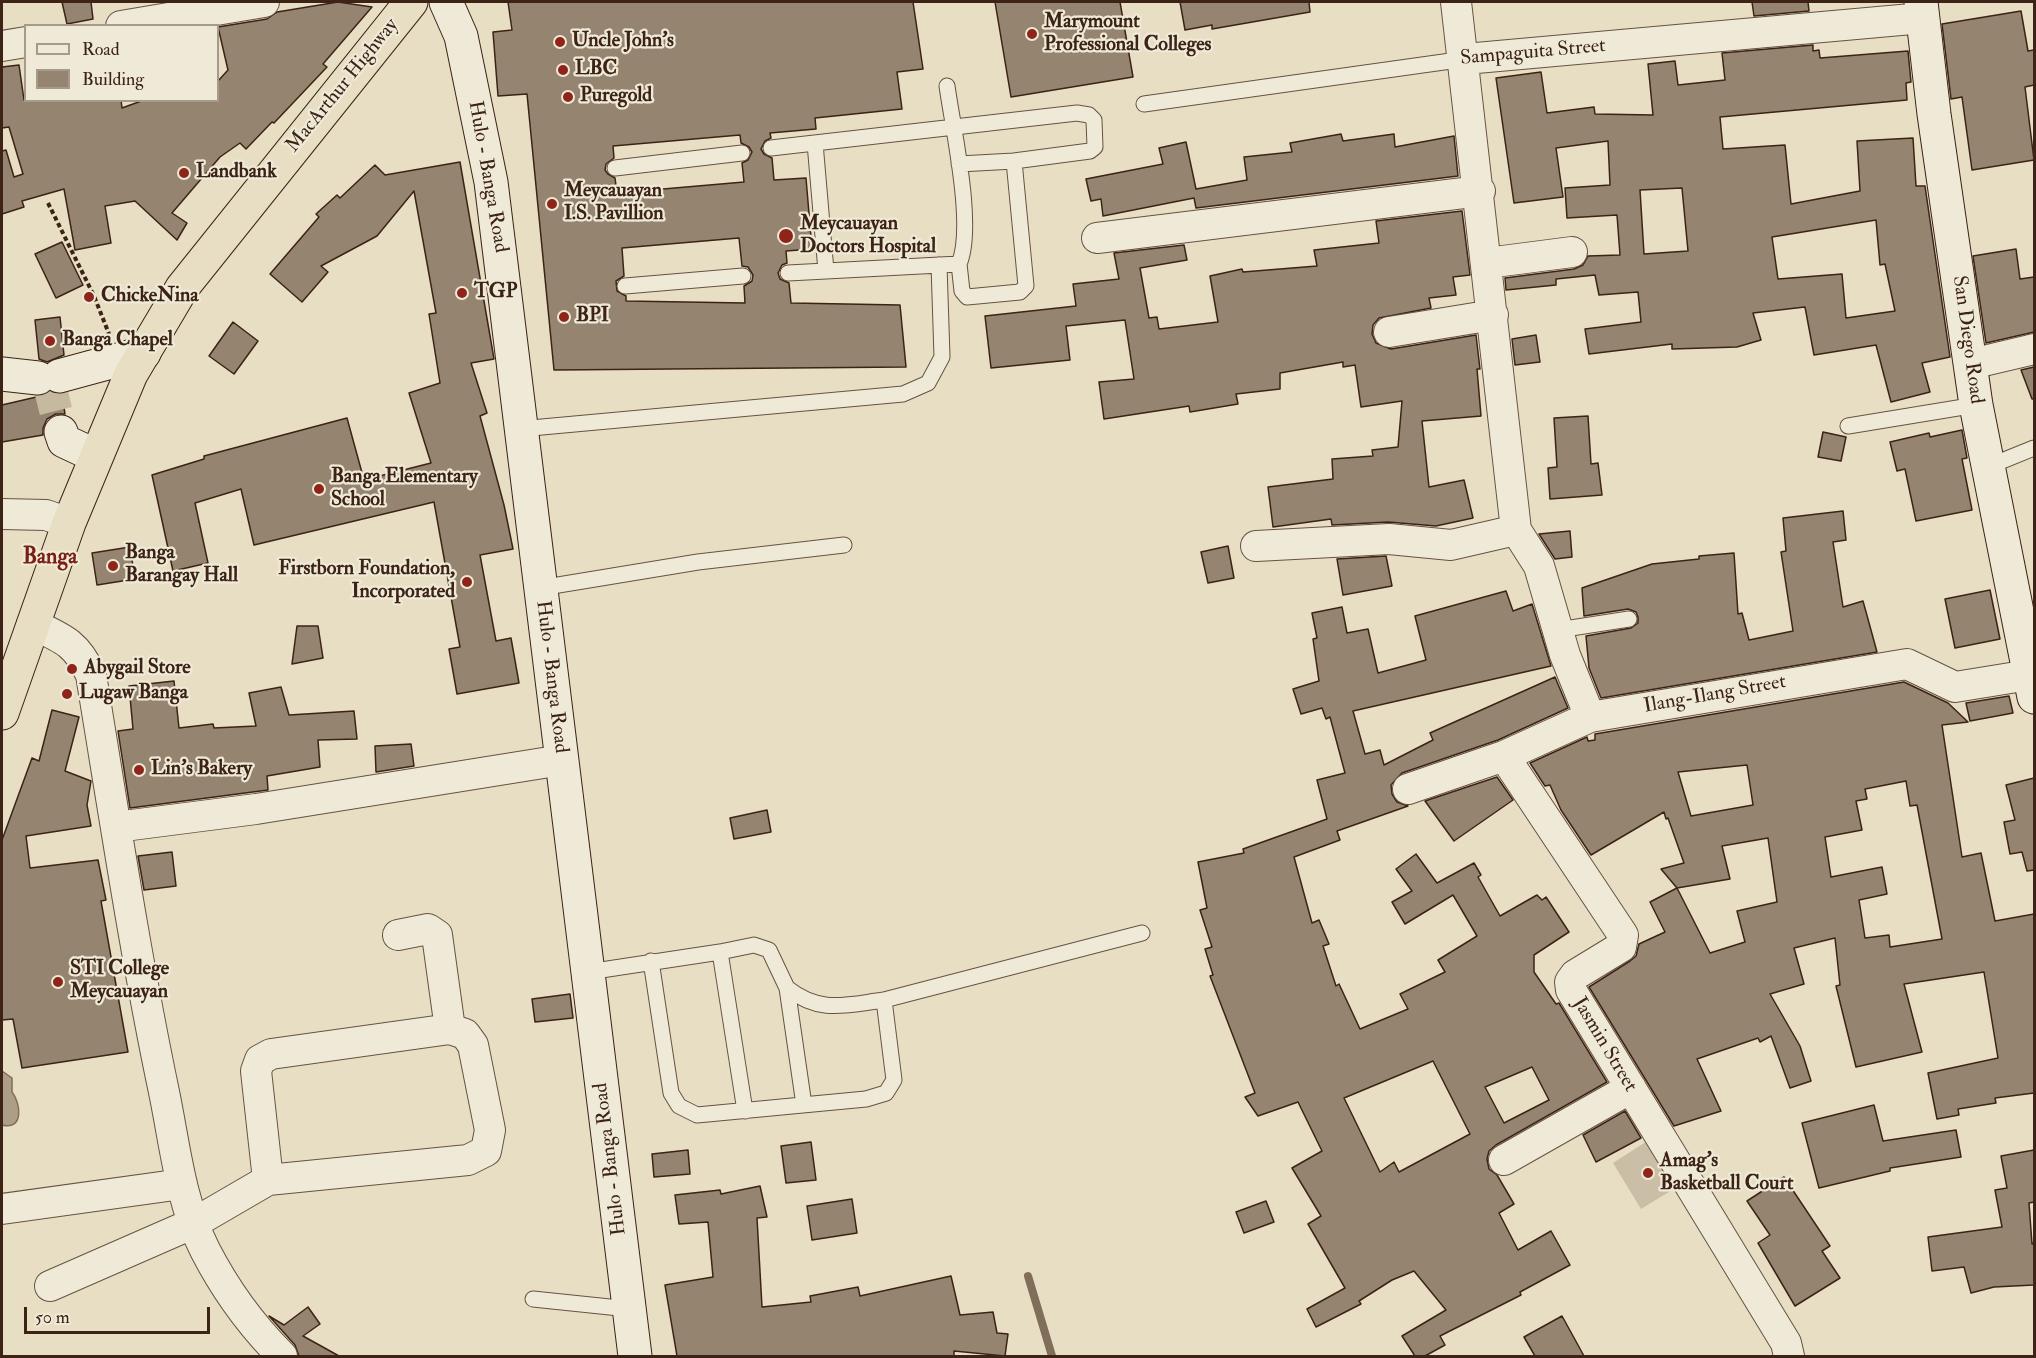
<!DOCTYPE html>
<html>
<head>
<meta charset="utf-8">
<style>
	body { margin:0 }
	#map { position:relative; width:2036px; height:1358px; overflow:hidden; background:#e7dec3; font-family:"IM FELL Double Pica",serif }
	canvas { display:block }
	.frame { position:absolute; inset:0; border:3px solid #3c2316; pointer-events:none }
	.legend { position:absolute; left:24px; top:24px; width:195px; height:78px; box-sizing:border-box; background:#efead8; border:2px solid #a79a8a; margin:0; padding:8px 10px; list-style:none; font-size:18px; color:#3c2316 }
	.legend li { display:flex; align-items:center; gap:12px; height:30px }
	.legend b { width:30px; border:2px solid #a79a8a }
	.scale { position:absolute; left:24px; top:1307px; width:186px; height:27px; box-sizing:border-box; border:3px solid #3c2316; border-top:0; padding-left:8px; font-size:18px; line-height:21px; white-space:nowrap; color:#3c2316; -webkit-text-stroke:4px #efead8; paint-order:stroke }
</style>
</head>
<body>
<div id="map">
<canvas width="2036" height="1358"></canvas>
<div class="frame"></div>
<ul class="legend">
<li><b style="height:8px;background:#efead8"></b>Road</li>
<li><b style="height:16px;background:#958470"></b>Building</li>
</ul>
<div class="scale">50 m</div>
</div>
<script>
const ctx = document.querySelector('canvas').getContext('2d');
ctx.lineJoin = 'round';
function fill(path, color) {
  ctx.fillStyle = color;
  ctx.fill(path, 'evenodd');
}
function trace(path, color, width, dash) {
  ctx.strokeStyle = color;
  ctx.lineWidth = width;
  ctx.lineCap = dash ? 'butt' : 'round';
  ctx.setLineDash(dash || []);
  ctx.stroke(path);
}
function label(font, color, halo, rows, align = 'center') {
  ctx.font = font + ' "IM FELL Double Pica",serif';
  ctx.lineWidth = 4.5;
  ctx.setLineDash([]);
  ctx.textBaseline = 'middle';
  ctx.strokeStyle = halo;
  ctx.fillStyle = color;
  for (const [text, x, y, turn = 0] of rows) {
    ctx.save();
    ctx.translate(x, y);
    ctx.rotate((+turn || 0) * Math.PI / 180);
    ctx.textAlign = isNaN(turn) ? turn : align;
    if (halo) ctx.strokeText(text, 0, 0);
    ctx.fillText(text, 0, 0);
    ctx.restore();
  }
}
fill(new Path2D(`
	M1655 1136 1682 1184 1641 1209 1613 1163Z`), '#cabea6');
const water = new Path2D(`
	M2 1071 12 1078V1092C21 1103 24 1131 2 1125Z`);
fill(water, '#ad9e88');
trace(water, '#806d5a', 1.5);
trace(new Path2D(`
	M1028 1276 1052 1356`), '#806d5a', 8);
const building = new Path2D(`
	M62 2H91L93 19 67 24Z
	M338 2 372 7 323 64 327 67 274 123 272 122 246 149 240 143 220 157 172 213 187 223 177 240 135 201 105 206 111 243 75 250 64 189 22 201 24 207 2 214V151L6 150 14 177 23 174 9 127 2 128V67L19 65 24 100H121L122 108 144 100H218V81L228 70 218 27 267 19 277 12Z
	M508 2H913L923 69 897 72 902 109 815 118 816 129 770 133 771 138 765 141 761 149 764 154 772 158 774 180 806 178 812 249 786 251 787 263 782 265 778 273 780 279 789 283 791 303 900 305 906 367 554 370 527 94 498 96 493 32 512 30ZM740 135 741 143 749 147 752 152 748 160 742 163 744 182 617 193 615 178 608 174 605 170 606 164 614 158 613 146ZM739 238 742 266 748 267 753 275 752 281 744 286 745 303 626 301V296L617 291 616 281 624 276 622 248Z
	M995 2H1120L1133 77 1011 97Z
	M1180 2H1309L1310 12 1212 29V25L1185 30Z
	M1752 2H1808L1809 11 1754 16Z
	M2021 11 2028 51 2034 50V85L2025 87 2034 160 1972 170 1962 97 1951 99 1942 24Z
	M1813 45V51L1819 50 1820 58 1908 51 1911 82 1906 83 1907 100 1720 117 1723 149 1785 145 1791 204 1860 191 1857 141 1913 138 1916 186H1925L1950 357 1922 363 1930 392 1891 402 1876 345 1814 355 1805 307 1753 313 1761 340 1737 347 1672 349V344L1589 354 1585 329 1641 322 1638 292 1599 295 1595 275 1556 279V285L1506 290 1505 278 1574 269 1583 265 1588 256 1620 255 1617 215 1567 218 1565 188 1610 185 1608 141 1556 148 1563 197 1514 203 1496 78 1541 72 1547 113 1594 107 1595 114 1653 115 1648 64 1675 61 1678 85 1725 80 1722 53ZM1682 188 1688 251 1644 254 1640 190ZM1876 220 1880 265 1885 264 1895 311 1846 318 1842 274 1778 279 1772 237Z
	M1341 134 1343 141 1394 134 1395 147 1454 136 1458 176 1196 208 1194 198 1103 216 1101 199 1091 201 1086 179 1163 164 1159 148 1186 142 1196 189 1247 180 1244 157 1292 152 1290 143Z
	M460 162 494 359 471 363 487 413 480 416 504 505 513 549 480 555 496 641 511 638 519 683 457 694 449 649 460 647 434 502 254 545 241 489 195 503 208 563 173 571 152 475 204 459V456L347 418 364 480 431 463 409 393 440 383 429 314 436 313 414 191 377 236 321 266 328 272 302 302 270 274 319 217 316 214 337 195 340 198 375 165 385 175Z
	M1462 211 1470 275 1453 277 1456 295 1429 298 1431 308 1379 318 1373 325 1372 334 1376 343 1391 349 1476 335 1480 369H1477L1481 416 1422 421 1429 487 1464 480 1473 518 1436 526 1388 522 1332 525 1331 519 1273 527 1268 487 1333 479 1332 459 1373 456 1372 450 1398 447 1402 401 1361 407 1355 365 1343 367V362L1280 373V389L1236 394 1238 404 1190 412 1189 406 1104 419 1099 382 1134 379 1125 320 1066 326 1070 360 991 368 985 316 1076 306 1073 284 1119 279 1114 253 1184 245 1187 260 1140 268 1149 318 1157 317 1159 329 1218 322 1210 276 1242 269 1243 272 1317 266 1314 250 1379 243 1376 221Z
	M62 242 83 285 56 298 35 254Z
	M2016 249 2020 279 2034 277V332L1986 343 1973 256Z
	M60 317 64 355 47 362 39 359 35 320Z
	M233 322 258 341 234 374 209 356Z
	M1536 335 1540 362 1515 365 1512 339Z
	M2034 367V399H2032L2021 370Z
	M50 392 62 394 65 414H56L47 419 43 428V435L2 442V405L45 395Z
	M1588 416 1591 464 1598 463 1602 495 1550 499 1548 468 1557 467 1554 418Z
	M1962 430 1967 458 1962 459 1972 510 1916 521 1905 469 1897 471 1890 442 1929 433 1930 437Z
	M1823 432 1846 437 1841 461 1818 457Z
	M1843 511 1846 540 1833 542 1843 607 1863 601 1877 652 1601 698 1589 668 1586 636 1631 628 1638 623V617L1636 612 1628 609 1584 616 1582 588 1652 564 1699 559V556L1734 553 1738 614 1742 613 1749 640 1793 631 1781 552 1786 551 1783 518Z
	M1570 531 1572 557 1555 559 1539 534Z
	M1228 546 1234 578 1208 583 1201 552Z
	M130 547 135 579 97 585 92 553Z
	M1386 556 1392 586 1343 595 1337 559Z
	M1990 590 2000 639 1955 648 1945 599Z
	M1506 591 1513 611 1532 604 1551 666 1353 711 1365 754 1380 750 1384 765 1433 740 1430 733 1555 677 1568 708 1498 740 1402 773 1391 785 1392 794 1397 802 1408 806 1337 831 1340 840 1294 857 1312 923 1319 920 1329 944 1323 946 1336 986 1339 984 1360 1029 1408 1009 1400 994 1445 972 1438 960 1477 936 1453 895 1405 924 1392 902 1412 891 1396 869 1416 854 1437 883 1474 863 1481 875 1478 877 1500 916 1537 895 1542 900 1546 897 1569 932 1534 955V972L1556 1004 1559 1003 1607 1082 1496 1145 1489 1151 1487 1159 1489 1169 1497 1175 1514 1204 1499 1213 1518 1250 1551 1231 1570 1265 1520 1292 1521 1295 1440 1336 1445 1345 1425 1356H1415L1402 1336 1446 1310 1414 1271 1392 1280 1359 1301 1361 1304 1316 1327 1307 1309 1345 1288 1308 1224 1321 1216 1292 1168 1322 1151 1298 1102 1258 1116 1245 1097 1255 1093 1210 976 1213 975 1205 949 1212 947 1200 910 1207 908 1198 862 1244 853 1243 849 1327 819 1317 780 1345 773 1330 717 1326 719 1322 708 1301 714 1293 689 1319 681 1313 639 1317 638 1312 613 1342 607 1347 633 1368 629 1378 673 1426 660 1415 616ZM1433 1061 1470 1134 1399 1172 1394 1162 1380 1172 1344 1098ZM1532 1067 1549 1100 1504 1123 1485 1087Z
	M297 626H318L323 658 292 664Z
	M174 681 179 728 213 724 214 728 256 726 249 693 281 687 289 715 354 711 357 739 318 740 320 767 267 776 268 790 130 808 118 731 133 729 129 686Z
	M1904 682 1948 703 1968 722 1942 725 1962 857 1981 853 1995 921 2034 914V1093L1995 1098 1996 1103 1958 1109 1959 1115 1937 1119 1928 1073 1998 1058 1984 972 1904 984 1922 1052 1856 1067 1836 986 1840 985 1835 938 1794 948 1804 984 1770 994 1800 1046 1811 1081 1790 1088 1771 1036 1760 1042 1758 1038 1697 1059 1721 1111 1674 1126 1589 987 1630 961 1636 956 1639 944 1665 932 1650 902 1677 888 1661 869 1684 863 1668 818 1666 819 1664 812 1591 855 1561 810 1550 785 1545 786 1530 763 1587 737 1588 741 1595 740V734ZM1747 765 1753 805 1691 816 1678 772ZM1906 781 1910 806 1917 805 1942 939 1890 947 1889 935 1865 938 1859 900 1887 894 1882 867 1831 877 1825 837 1862 830 1856 801 1867 799 1865 789ZM1768 838 1777 902 1737 911 1745 942 1710 953 1677 888 1730 879 1722 846Z
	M2009 696 2013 713 1970 721 1966 703Z
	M52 710 79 717 65 771 91 781 87 805 91 826 26 836 30 868 98 860 106 900 101 901 128 1052 22 1068 13 1019 2 1020V840L32 758 39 761Z
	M411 744 414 766 376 772 375 746Z
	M1497 777 1513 800 1454 841 1425 801Z
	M2034 778V870L2027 871 2022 852 2010 854 2004 822 2015 820 2006 785Z
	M767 810 771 832 734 839 730 818Z
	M172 852 176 886 144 890 138 856Z
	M570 994 573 1018 535 1022 532 999Z
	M1874 1105 1883 1141 1956 1130 1961 1157 1890 1168V1171L1819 1188 1802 1123Z
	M1625 1111 1641 1138 1596 1162 1583 1135Z
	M811 1142 816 1180 786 1183 781 1146Z
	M688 1150 690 1174 654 1177 652 1154Z
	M2034 1150V1202L2029 1203 2032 1244 2034 1243V1285L1994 1287 1971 1293 1964 1267 1932 1271 1928 1237 2002 1227 1995 1190 2007 1188 2001 1156Z
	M1784 1177 1830 1246 1822 1251 1840 1278 1795 1306 1758 1243 1770 1235 1747 1201Z
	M760 1186 767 1217 757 1218 762 1307 811 1302 810 1296 858 1287 860 1296 951 1276 960 1315 993 1312 997 1333 1008 1334 1005 1356 954 1351V1356H677L665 1285 713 1277 708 1222 679 1224 675 1195 720 1190 721 1194Z
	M852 1199 857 1233 812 1240 807 1206Z
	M1266 1201 1274 1222 1244 1233 1236 1212Z
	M308 1307 320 1324 303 1336 339 1356H299L295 1345 269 1316 284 1325Z
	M1562 1316 1584 1356H1535L1524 1337Z`);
fill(building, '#958470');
trace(building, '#3c2316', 1.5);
trace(new Path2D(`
	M48 379 61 432`), '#c5b9a0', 33, [33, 16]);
const lane = new Path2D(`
	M1144 104 1465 59
	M815 143 826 271
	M771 148 1077 113 1089 115 1094 120 1095 147 1090 151 1014 161
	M959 164 1014 161 1026 286 1020 292 967 297 962 291 959 264
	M615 168 742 153
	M788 273 959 264C975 227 953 129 947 86
	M625 286 743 276
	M1848 426 1976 405
	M520 429 903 394 928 383 942 357 939 265
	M1987 467 2034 448
	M540 588 698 562 844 545
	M1558 630 1629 619
	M651 961 671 1093 679 1106 697 1115 866 1099 886 1093 894 1080 884 1000 1142 933
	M588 972 720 952
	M787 988C820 1014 845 1005 884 1000
	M745 1111 720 952 754 945 769 950 787 988 804 1105
	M533 1299 629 1309`);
const street = new Path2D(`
	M1456 2 1516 530 1539 566 1565 655 1590 717
	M121 26 264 2
	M2 46 26 42
	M1465 59 1923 18
	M1097 238 1480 191
	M1487 263 1572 252
	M1389 332 1493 315
	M1971 364 2034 349
	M2 514 46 515 69 523
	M1256 546 1389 539 1451 545 1516 530
	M32 624C62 638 77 643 91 675 114 814 135 954 164 1092 175 1145 180 1201 205 1250 225 1289 251 1325 282 1356
	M1504 756 1623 935 1621 947 1575 975 1570 982 1571 990 1786 1343 1789 1356
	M1408 789 1504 756 1590 717 1907 664 1955 687 2029 675
	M116 827 256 809 562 760
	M1504 1160 1631 1088
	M268 1180 256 1071 260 1060 271 1054 450 1029
	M2 1209 182 1184
	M50 1286 194 1223 268 1180 468 1160 486 1151 490 1130 473 1045 465 1034 450 1029 437 935 428 929 398 935`);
const secondary = new Path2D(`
	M446 2 461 36 491 182 635 1356
	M1921 2 1934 114 1976 405 2034 697
	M2 374 38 378
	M59 376 144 353
	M61 432 64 441 96 456`);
const highway = new Path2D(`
	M2 713 69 523 131 374 182 288 411 2`);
trace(lane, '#675241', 17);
trace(street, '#675241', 32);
trace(secondary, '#3c2316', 35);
trace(highway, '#3c2316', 35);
trace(new Path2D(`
	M48 203 94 296 109 334`), '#3c2316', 4, [4.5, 3]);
trace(lane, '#efead8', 15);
trace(street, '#efead8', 30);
trace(secondary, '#efead8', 33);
trace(highway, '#e7dec3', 33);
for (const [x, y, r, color] of [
	[1032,34,6,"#8f2418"],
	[560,42,6,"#8f2418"],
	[563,70,6,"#8f2418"],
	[568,97,6,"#8f2418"],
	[184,173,6,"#8f2418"],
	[552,204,6,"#8f2418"],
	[786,236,8,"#8f2418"],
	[462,293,6,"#8f2418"],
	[89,297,6,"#8f2418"],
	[564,317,6,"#8f2418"],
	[50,341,6,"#8f2418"],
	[319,489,6,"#8f2418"],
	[113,566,6,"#8f2418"],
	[467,582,6,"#8f2418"],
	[72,669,6,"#8f2418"],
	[67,694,6,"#8f2418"],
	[139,770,6,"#8f2418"],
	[58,982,6,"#8f2418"],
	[1648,1173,6,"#8f2418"]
]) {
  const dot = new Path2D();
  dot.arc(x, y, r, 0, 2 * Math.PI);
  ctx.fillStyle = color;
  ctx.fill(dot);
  trace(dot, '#efead8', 2);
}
label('bold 20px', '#3c2316', '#efead8', [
	["Marymount",1044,23],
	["Professional Colleges",1044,46],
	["Uncle John's",572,42],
	["LBC",575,70],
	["Puregold",580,97],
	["Landbank",196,173],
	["Meycauayan",564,192],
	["I.S. Pavillion",564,215],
	["Meycauayan",800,225],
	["Doctors Hospital",800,248],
	["TGP",474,293],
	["ChickeNina",101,297],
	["BPI",576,317],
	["Banga Chapel",62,341],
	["Banga Elementary",331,478],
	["School",331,501],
	["Banga",125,554],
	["Barangay Hall",125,577],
	["Firstborn Foundation,",455,570,"right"],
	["Incorporated",455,593,"right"],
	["Abygail Store",84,669],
	["Lugaw Banga",79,694],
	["Lin's Bakery",151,770],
	["STI College",70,970],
	["Meycauayan",70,993],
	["Amag's",1660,1162],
	["Basketball Court",1660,1185]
], 'left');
label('20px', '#3c2316', '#efead8', [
	["Sampaguita Street",1533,53,-5],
	["MacArthur Highway",343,86,-51],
	["Hulo - Banga Road",487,177,80],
	["San Diego Road",1967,340,82],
	["Hulo - Banga Road",551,677,83],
	["Ilang-Ilang Street",1715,695,-10],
	["Jasmin Street",1604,1045,59],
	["Hulo - Banga Road",611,1159,-97]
]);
label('bold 22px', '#7a1f14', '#efead8', [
	["Banga",50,558]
]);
</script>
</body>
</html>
